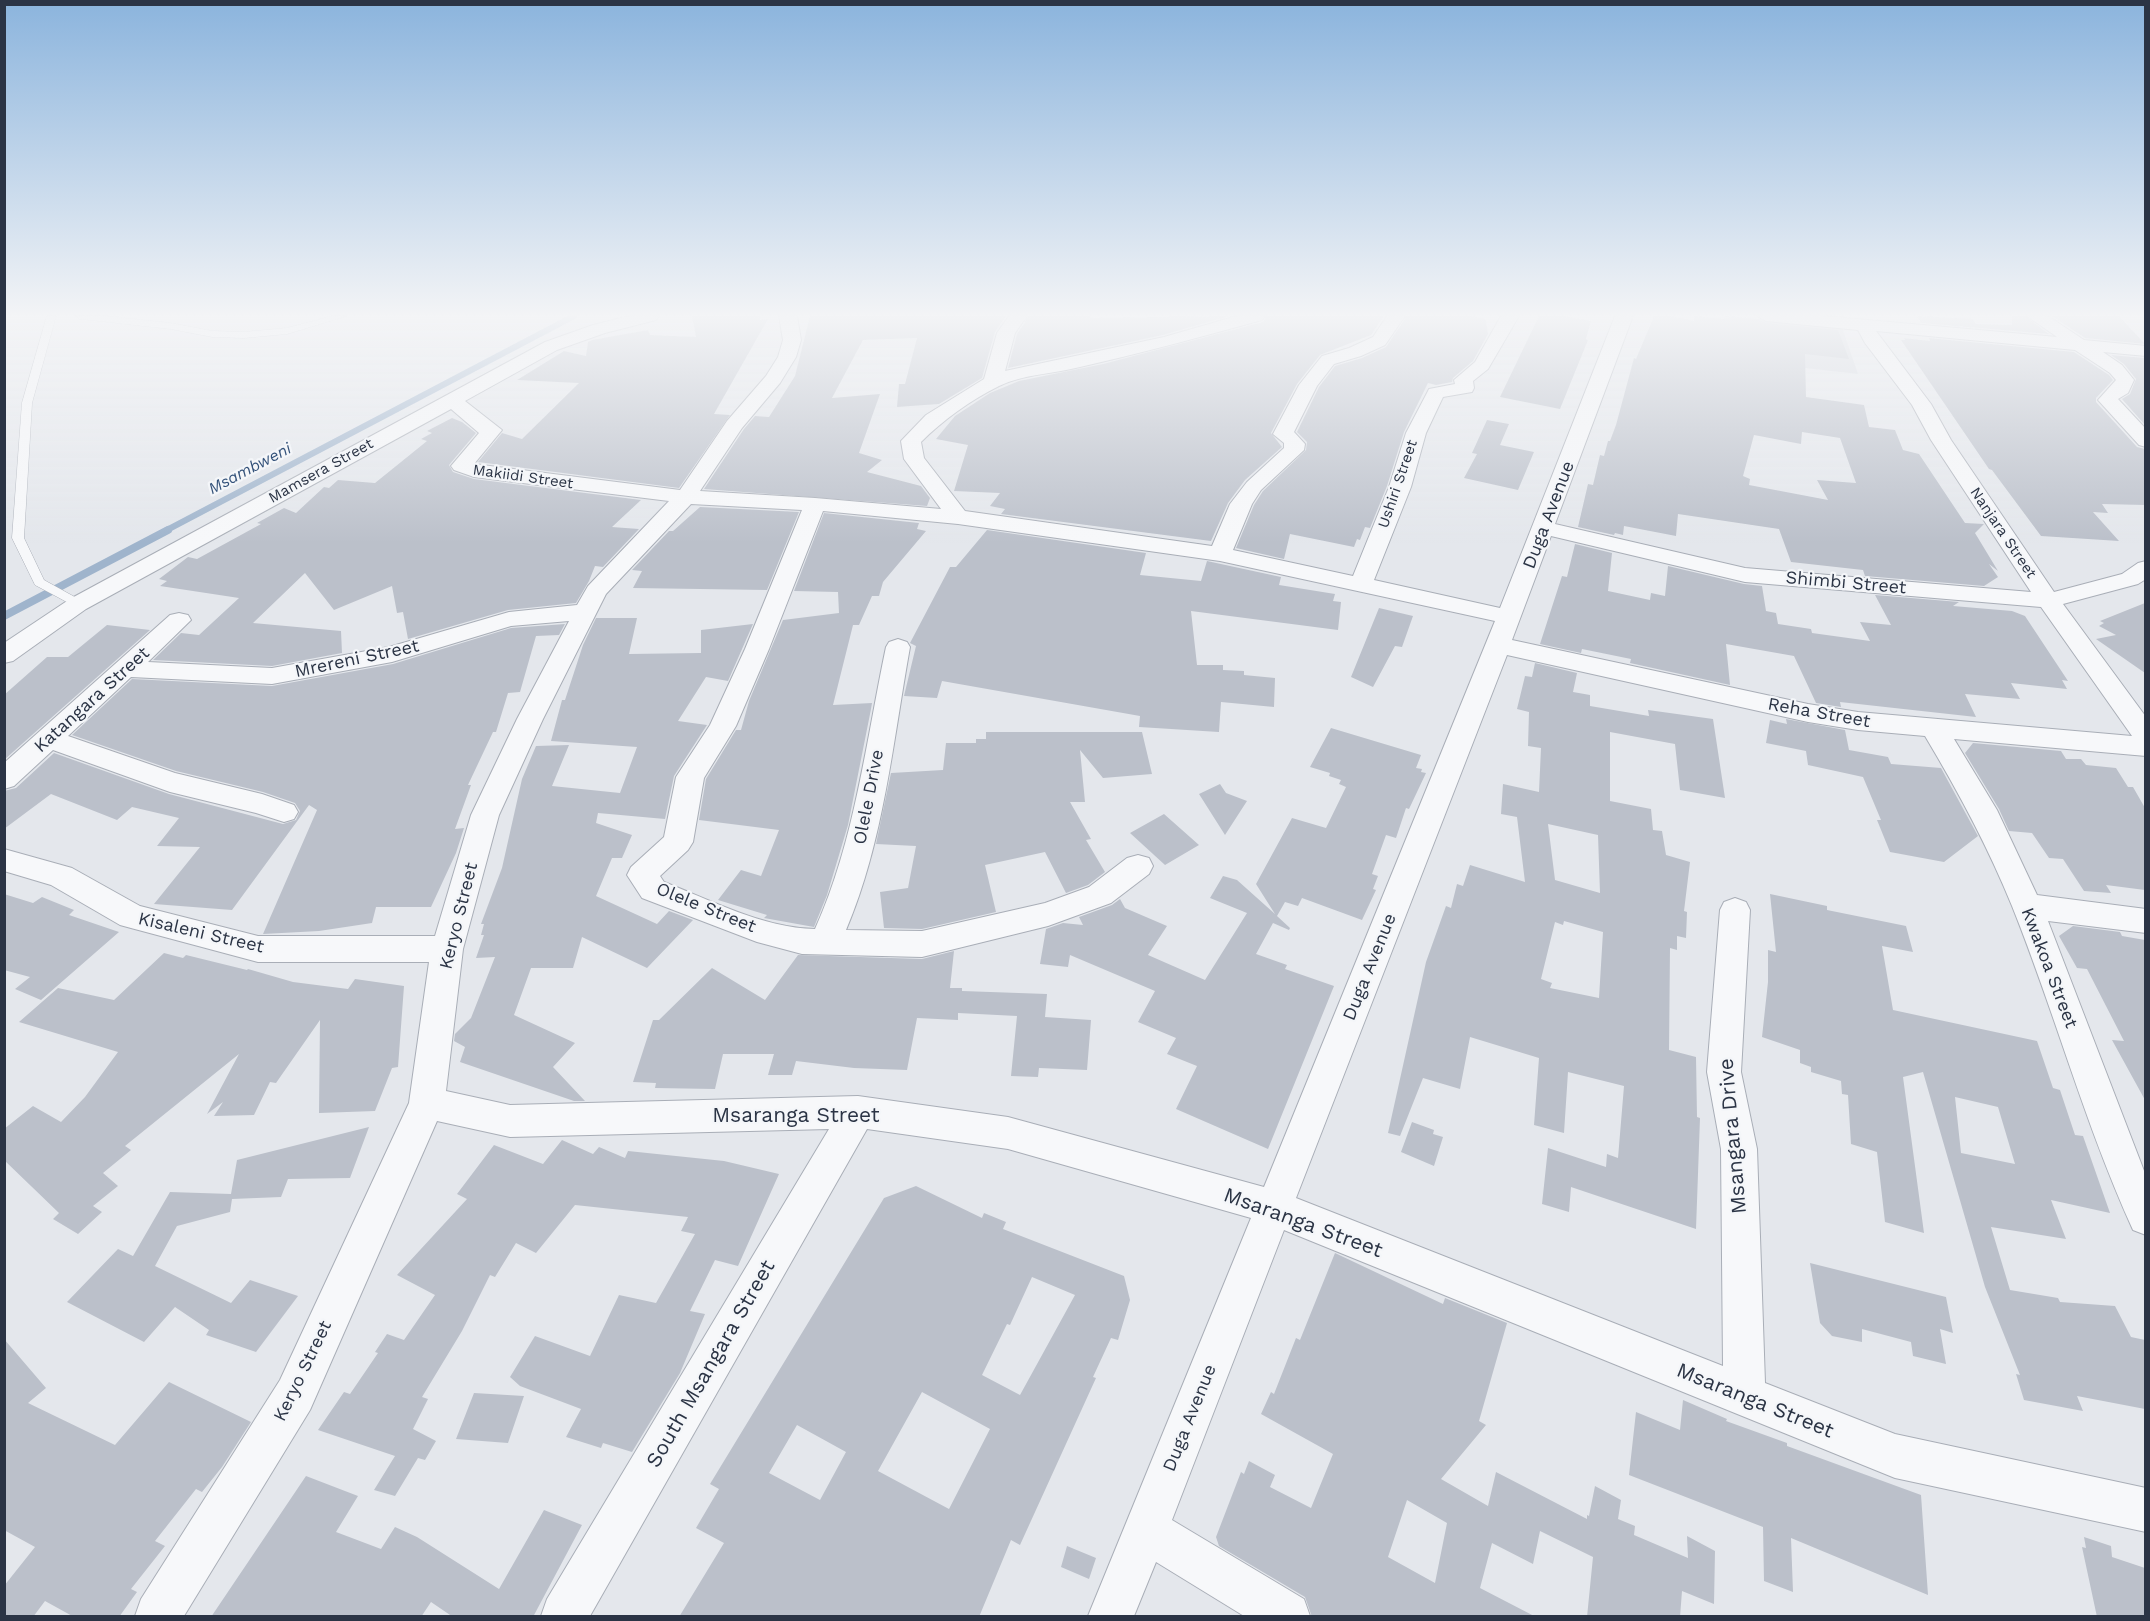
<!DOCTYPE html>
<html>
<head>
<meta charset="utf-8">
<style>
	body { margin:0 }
	#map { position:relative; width:2150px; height:1621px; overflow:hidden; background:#e4e7ec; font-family:"Work Sans",sans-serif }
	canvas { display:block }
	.frame { position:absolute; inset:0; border:6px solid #2b3445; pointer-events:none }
</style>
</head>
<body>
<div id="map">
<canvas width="2150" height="1621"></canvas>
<div class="frame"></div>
</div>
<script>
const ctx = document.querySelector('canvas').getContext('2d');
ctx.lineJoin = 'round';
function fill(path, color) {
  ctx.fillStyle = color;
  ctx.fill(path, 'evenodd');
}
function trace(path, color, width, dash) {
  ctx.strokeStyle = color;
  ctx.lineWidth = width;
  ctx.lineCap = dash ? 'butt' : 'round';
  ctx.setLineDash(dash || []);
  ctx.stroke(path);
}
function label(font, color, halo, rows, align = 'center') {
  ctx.font = font + ' "Work Sans",sans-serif';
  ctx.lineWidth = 4.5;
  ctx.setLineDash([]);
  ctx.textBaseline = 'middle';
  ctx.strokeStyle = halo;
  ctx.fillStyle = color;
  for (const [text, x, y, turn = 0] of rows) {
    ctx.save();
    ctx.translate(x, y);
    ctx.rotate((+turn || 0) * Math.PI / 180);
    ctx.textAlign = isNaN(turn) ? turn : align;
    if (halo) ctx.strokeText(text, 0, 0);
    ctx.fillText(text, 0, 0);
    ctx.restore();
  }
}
fill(new Path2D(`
	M1726 316 1842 327 1858 374 1707 357Z`), '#d2d6de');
trace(new Path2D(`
	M165 531 574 316`), '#9fb4cc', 6);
trace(new Path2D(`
	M4 616 168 530`), '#9fb4cc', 8);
fill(new Path2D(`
	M692 316H760V320L768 319 714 414 730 415 679 488 478 462 502 433 522 439 579 383 517 380 564 351 586 356 588 342 592 340 648 330 650 335 696 337Z
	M810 316H1006L995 332 982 378 939 404 897 407 899 384H905L917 338 863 340 832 398 880 394 859 453 882 460 867 472 921 486 930 498 927 506 704 489 744 429 755 416 769 417 795 376Z
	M1029 316H1090V318L1229 316 1163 335 1008 368 1017 334Z
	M1267 316H1384L1371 335 1320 355 1297 384 1271 433 1282 447 1245 480 1228 503 1211 541 1001 514 1005 509 990 506 1000 493 954 491 968 445 936 439 955 416 990 393 1019 381 1103 364 1263 322Z
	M1407 316H1470L1482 318 1486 320 1488 334 1473 361 1453 378 1452 382 1436 385 1428 383 1404 432 1387 486 1370 528 1365 527 1360 540 1357 539 1354 547 1290 534 1284 559 1236 548 1254 505 1263 491 1306 450 1307 442 1297 432 1319 387 1335 366 1362 358 1386 347Z
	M1539 316H1563L1591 321 1586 339 1588 340 1560 409 1500 397Z
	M1654 316H1670L1694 321V316L1732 320 1731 317 1759 320 1766 323 1838 330 1849 359 1805 354 1806 397 1864 405 1869 427 1895 430 1903 450 1919 454 1965 523 1984 524 1975 533 1998 571 1989 564 1998 577 1984 586 1865 576 1863 570 1791 562 1779 529 1678 514 1676 536 1624 526 1623 535 1615 533 1614 535 1578 527 1588 484 1593 485 1600 455 1604 456 1608 441H1610L1616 425 1634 358 1636 359ZM1802 432 1840 438 1856 483 1817 480 1828 500 1749 485 1750 479 1743 476 1754 435 1801 444Z
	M1917 316 1973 319 1976 324 2012 325V316H2025L2049 334 1921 323Z
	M2052 316H2119L2145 344 2085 338Z
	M1904 338 1930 341 1929 338 2074 352 2109 375 2113 380 2096 398V402L2137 447 2145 449V505L2102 504 2108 513 2093 512 2119 541 2041 536 1992 470 1989 469 1901 340H1905Z
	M2111 355 2145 358V425L2122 399 2130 394 2136 379 2124 364Z
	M452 418 462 422 476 433 449 465 453 472 474 479 641 500 612 527 639 529 603 567 595 566 589 581 576 603 508 610 408 639 403 612 397 613 392 586 334 610 305 573 253 623 341 631 342 653 272 666 153 660 181 633 199 635 239 598 160 586 167 581 159 579 188 557 197 559 261 524 257 523 284 508 296 513 324 487 329 488 338 480 375 483 427 441 421 439 432 433 427 431Z
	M1487 420 1509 424 1500 445 1534 452 1518 490 1464 478 1477 454 1472 453Z
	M700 507 799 512 767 590 633 588 642 571 632 570 669 531H673Z
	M824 513 919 523 917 529 926 531 883 582 879 596H872L859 625H853L833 705 872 703 871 709 848 825 827 895 814 927 764 918 767 915 718 900 741 870 761 876 779 830 699 820 706 779 736 730H741L749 701 783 620 839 613 838 592 794 591Z
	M987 530 1146 553 1140 575 1201 581 1207 561 1281 577 1279 585 1335 594 1333 601 1341 602 1338 630 1191 611 1197 665H1223V670L1244 671V675L1275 678 1274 707 1221 702 1219 732 1139 727 1140 716 942 681 937 698 904 696 916 646 910 643 950 567H956Z
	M1575 544 1612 553 1608 591 1650 600 1651 593 1665 596 1668 566 1744 584 1762 586 1766 611 1776 613 1778 624 1811 629 1812 633 1870 641 1860 622 1891 625 1875 595 1959 602 1953 606 2012 611 2025 616 2068 681 2062 680 2067 689 2011 683 2020 699 1965 694 1976 717 1840 702 1841 707 1816 703 1794 656 1726 644 1730 685 1630 663 1631 659 1582 649 1581 653 1540 644 1562 576 1567 577Z
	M2145 603V673L2096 639 2116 635 2099 626 2104 623 2100 621Z
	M1379 608 1413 616 1402 647 1395 646 1373 687 1351 677Z
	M596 618H637L629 654 701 653V630L753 624 728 681 706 677 678 721 707 725 674 776 665 819 598 813 596 823 632 835 622 858H612L596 896 657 924 669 911 693 920 647 968 582 937 573 968H531L514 1015 575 1043 553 1067 585 1101H574L460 1062 465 1047 454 1041 455 1034 471 1018 495 957 476 958 484 935H481L484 924H481L502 868 522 779 536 746 569 745 552 786 620 793 637 747 551 741 562 700H565L583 645Z
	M565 624 559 635 536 636 520 692 508 693 496 732H493L468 785H471L455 829 464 828 456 853 431 907H376L372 923 319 931 263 934 317 810 309 805 232 910 154 904 200 847 157 846 179 818 132 807 117 820 51 794 4 829V791L16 788 54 753 169 794 283 824 296 820 300 811 295 803 263 792 176 771 72 735 132 679 272 686 393 664 511 628Z
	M107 625 150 630 4 760V695L47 657H68Z
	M1535 663 1577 673 1573 692 1590 695V706L1649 716 1648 710 1713 719 1725 798 1680 790 1675 744 1610 732V801L1651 809 1653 830 1662 831 1666 855 1690 862 1684 911 1687 912 1686 938 1677 936V950L1670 948 1669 1050 1696 1057 1697 1117 1700 1118 1696 1229 1571 1187 1569 1212 1542 1204 1548 1148 1606 1167 1607 1154 1618 1158 1624 1086 1568 1072 1564 1133 1534 1125 1539 1058 1470 1037 1460 1089 1423 1078 1400 1136 1388 1133 1426 962 1446 906 1451 908 1457 884 1463 886 1470 865 1525 882 1517 817 1501 814 1503 784 1539 792 1541 748 1528 746 1529 712 1517 709 1525 676 1532 677ZM1548 824 1598 835 1600 893 1555 880ZM1564 921 1603 932 1599 998 1550 988 1552 983 1541 979 1555 922 1563 925Z
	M1786 719 1845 730 1849 750 1888 757 1891 764 1941 768 1978 836 1944 862 1890 852 1877 820H1881L1863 777 1808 765 1806 751 1766 743 1770 720 1787 724Z
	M1331 728 1421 755 1416 768 1422 769 1421 772 1426 773 1409 809 1406 808 1396 838 1386 835 1372 874 1378 876 1373 889 1376 890 1362 920 1302 898 1298 906 1285 902 1277 916 1290 928 1289 930 1273 923 1256 954 1287 965 1285 969 1334 986 1268 1149 1176 1109 1197 1066 1167 1054 1176 1038 1138 1022 1155 991 1070 955 1068 967 1040 964 1046 929 1063 923 1083 925 1079 917 1112 905 1120 899 1125 908 1167 926 1148 955 1205 980 1247 913 1210 898 1223 876 1237 880 1275 914 1256 884 1292 818 1326 828 1346 787 1339 784 1341 780 1329 776 1330 773 1310 767Z
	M986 732H1142L1152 774 1103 778 1080 750 1085 802H1070L1091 839 1086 840 1105 872 1088 885 1066 893 1045 852 985 865 996 912 922 929 884 928 880 892 908 888 916 846 876 844 891 773 943 770 946 743H976V739H986Z
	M1973 743 2061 751 2066 759H2081L2086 765 2116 768 2128 787H2133L2145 808V890L2106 885 2111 893 2084 891 2063 859 2049 858 2032 833 2009 831 1999 809 1965 753Z
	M1220 784 1226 793 1247 801 1225 835 1199 794Z
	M1164 814 1199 845 1165 865 1130 833Z
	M4 894 33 903 42 897 74 910 69 915 119 932 41 1000 15 989 30 977 4 970Z
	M1770 894 1827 906V910L1906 926 1913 952 1882 946 1893 1010 2037 1041 2053 1088 2060 1090 2075 1135 2083 1136 2110 1213 2051 1200 2066 1239 1991 1227 2010 1290 2058 1298 2060 1302 2115 1306 2131 1337 2145 1340V1409L2077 1396 2083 1411 2024 1400 2016 1374 2020 1375 1985 1287 1923 1072 1903 1077 1924 1233 1885 1222 1877 1152 1851 1144 1848 1095 1842 1094 1841 1081 1811 1072V1067L1800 1063V1050L1762 1037 1768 982V950L1776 952ZM1955 1097 1998 1107 2015 1164 1961 1153Z
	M2073 926 2120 932 2122 936 2145 940V1100L2112 1040 2124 1041 2087 969 2077 968 2059 936Z
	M954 951 950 988H962V991L1047 994 1045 1017 1091 1020 1087 1070 1039 1068 1038 1077 1011 1076 1017 1016 958 1013V1020L917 1018 907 1070 854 1068 796 1061 792 1075H768L774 1054H723L715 1089 655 1088 656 1083 633 1082 653 1020H659L712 968 765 1000 798 955 922 959Z
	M164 953 183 958 186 955 247 970 248 969 293 982 348 989 355 979 404 986 398 1067 392 1068 375 1111 319 1113 320 1020 276 1083 270 1082 254 1115 214 1116 223 1102 207 1114 239 1054 125 1146 131 1150 103 1173 118 1186 93 1206 102 1212 78 1234 53 1219 59 1213 4 1160V1129L33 1106 61 1122 85 1097 118 1052 19 1022 58 988 114 1000Z
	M1412 1122 1434 1130 1433 1134 1443 1137 1434 1166 1401 1152Z
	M369 1127 350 1178 288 1179 281 1197 232 1199 230 1212 177 1226 155 1266 231 1303 250 1280 298 1296 256 1352 206 1335 209 1330 175 1307 144 1342 67 1302 118 1249 133 1256 170 1192 231 1194 237 1160Z
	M562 1140 593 1154 599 1147 625 1158 628 1151 724 1161 779 1174 738 1266 715 1260 690 1311 705 1314 680 1373 632 1452 603 1443 601 1448 566 1437 581 1409 520 1386 510 1377 535 1336 590 1356 619 1295 656 1303 695 1234 681 1231 688 1217 575 1205 536 1253 516 1243 495 1277 490 1275 462 1331 422 1397 428 1399 413 1429 436 1441 425 1460 418 1458 395 1496 374 1490 395 1456 318 1430 344 1392 350 1394 378 1353 375 1352 387 1334 404 1340 435 1295 397 1275 467 1199 457 1194 494 1145 543 1164Z
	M916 1186 982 1218 984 1213 1006 1222 1003 1229 1124 1276 1130 1300 1118 1340 1111 1338 1093 1377 1096 1378 1020 1545 1011 1540 979 1617H679L724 1543 696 1528 719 1489 710 1484 884 1198ZM1032 1277 1075 1295 1020 1395 982 1375 1007 1324 1010 1325ZM922 1392 990 1429 949 1509 878 1471ZM797 1425 846 1452 820 1500 769 1473Z
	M1335 1253 1443 1304 1445 1298 1507 1323 1479 1421 1486 1425 1441 1479 1488 1506 1496 1472 1587 1519V1515L1589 1516 1595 1486 1621 1500 1618 1519 1635 1526 1634 1535 1688 1558 1687 1536 1715 1551 1714 1604 1682 1591 1680 1617H1587L1593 1557 1540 1531 1533 1564 1492 1543 1480 1588 1536 1617H1312L1305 1597 1219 1546 1216 1537 1241 1472 1244 1474 1249 1461 1275 1475 1270 1487 1311 1508 1333 1454 1261 1414 1271 1392 1274 1394 1296 1338 1300 1340ZM1407 1500 1447 1523 1435 1583 1388 1557Z
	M1810 1263 1946 1297 1953 1333 1940 1329 1946 1364 1913 1356 1911 1342 1862 1329V1342L1832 1336 1820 1323Z
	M4 1339 46 1388 28 1403 115 1445 169 1382 251 1422 222 1467 202 1492 196 1489 155 1541 165 1546 131 1589 137 1592 119 1617H74L45 1601 33 1617H4V1586L35 1547 4 1530Z
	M474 1393 524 1396 508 1443 456 1439Z
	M1683 1400 1727 1419 1726 1421 1787 1443V1446L1921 1495 1928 1595 1791 1538 1793 1592 1764 1581 1763 1527 1629 1475 1636 1412 1680 1430Z
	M306 1476 358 1496 336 1532 381 1549 395 1527 417 1537 499 1589 544 1510 582 1525 533 1617H453L431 1602 421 1617H211Z
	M2084 1537 2111 1546 2112 1557 2145 1568V1617H2097L2082 1547 2086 1548Z
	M1067 1546 1096 1558 1089 1579 1061 1567Z`), '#bbc0ca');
const lane = new Path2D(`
	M47 316H56L32 403 24 538 44 580 82 601 84 604 82 607 78 608 35 585 12 538 22 403Z
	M76 316H106L171 323 212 331 244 332 287 328 332 316H347L287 334 244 338 212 337 171 329 80 319Z`);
const street = new Path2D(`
	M629 316H659L656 320 605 333 557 350 465 401 502 430 474 464 680 490 727 421 766 376 778 357 783 340 779 316H797L801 340 796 357 780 383 742 428 700 491 815 498 941 509 904 459 901 441 926 415 984 379 997 333 1009 316H1027L1015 333 1005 371 1164 337 1237 316H1265L1262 320C1201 337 1141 353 1080 367 1053 374 1024 374 999 386 971 400 943 420 921 442L924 458 965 511 1212 546 1230 504 1247 482 1284 448V443L1273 434 1299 385 1322 356 1349 348 1373 337 1387 316H1405L1385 345 1361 356 1334 364 1317 386 1294 432 1305 444 1304 450 1261 490 1252 504 1233 550 1353 576 1389 487 1406 433 1427 393 1429 389 1455 384 1454 380 1475 362 1501 316H1519L1488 369 1473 381 1474 388 1472 392 1443 397 1426 433 1411 487 1374 580 1500 608 1615 316H1633L1555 524 1745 568 2031 592 1931 440 1912 405 1865 343 1858 330 1766 321 1757 316H1823L2057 337 2027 316H2048L2084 340 2146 346V356L2103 352 2122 365 2134 380 2128 393 2118 399 2146 429V447L2139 445 2098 400 2116 380 2110 373 2075 350 1876 331 1931 404 1951 440 2054 592 2122 574 2138 563 2146 561V579L2138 584 2063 604 2146 717V756L1954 739 1997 810 2037 895 2146 909V933L2048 921 2146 1176V1235L2133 1230C2085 1125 2055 1013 2012 906 1988 847 1958 791 1925 736L1858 730 1808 722 1507 655 1296 1198 1723 1366 1721 1149 1707 1072 1720 910 1724 902 1735 898 1746 902 1750 910 1741 1072 1757 1149 1765 1383 1895 1434 2146 1488V1532L1895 1478 1284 1230 1172 1520 1304 1599 1310 1616H1244L1156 1562 1134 1616H1088L1251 1218 1008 1149 867 1129 590 1616H541L547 1599 829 1129 510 1137 437 1121 310 1410 184 1616H135L141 1599 280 1380 409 1103 429 962H258L131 928 120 925 51 885 4 871V849L72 868 140 906 258 936H435L471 815 517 719 569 621 511 626 392 662 272 684 131 677 68 736 175 773 262 794 294 805 298 812 294 819 284 822 256 813 170 792 53 750 14 786 4 789V763L170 615 179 613 188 615 191 620 148 662 272 668 389 647 509 612 577 605 588 586 669 501 474 477 454 470 451 466 479 433 451 409 86 609 13 661 4 663V643L70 599 545 342 593 325ZM691 504 802 510 745 649 710 725 676 777 664 837 631 867 627 875 642 898 757 942 802 954 922 957 1048 926 1111 903 1149 874 1153 866 1149 858 1138 855 1127 858 1089 887 1045 903 922 931 846 930C884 841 893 741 910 647L907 642 898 639 889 642 886 647C866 741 855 841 815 929 763 928 711 900 664 882L660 876 688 850 693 842 704 778 736 726 769 649 823 511 958 524 1220 561 1495 621 1264 1187 1008 1117 858 1096 510 1105 446 1091 463 949 499 815 543 719 606 594ZM1551 536 1745 582 2041 607 2132 736 1858 712 1808 704 1512 640Z`);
trace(lane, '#a9aeb7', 1);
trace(street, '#a9aeb7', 2);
fill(lane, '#f7f8fa');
fill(street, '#f7f8fa');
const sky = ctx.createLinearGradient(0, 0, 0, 543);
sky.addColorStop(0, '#8bb4dd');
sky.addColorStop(0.58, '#f3f4f6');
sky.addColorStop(1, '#f3f4f600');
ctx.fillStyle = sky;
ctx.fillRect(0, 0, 2150, 543);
label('15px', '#2b3445', '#f4f6f9', [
	["Mamsera Street",321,471,-29],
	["Makiidi Street",523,477,8],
	["Ushiri Street",1398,484,-71],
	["Nanjara Street",2003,533,56]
]);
label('italic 16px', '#34527a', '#f4f6f9', [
	["Msambweni",250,469,-28]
]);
label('18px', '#2b3445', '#f4f6f9', [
	["Duga Avenue",1549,515,-69],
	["Shimbi Street",1846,583,5],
	["Mrereni Street",357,659,-12],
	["Katangara Street",92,700,-42],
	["Reha Street",1819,713,10],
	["Olele Drive",869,797,-79],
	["Olele Street",706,908,22],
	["Keryo Street",459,916,-76],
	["Kisaleni Street",201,933,13],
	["Duga Avenue",1370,967,-68],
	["Kwakoa Street",2049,968,69],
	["Keryo Street",303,1371,-64],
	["Duga Avenue",1190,1418,-68]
]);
label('21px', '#2b3445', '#f4f6f9', [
	["Msaranga Street",796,1116],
	["Msangara Drive",1733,1136,-95],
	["Msaranga Street",1303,1223,20],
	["South Msangara Street",711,1364,-60],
	["Msaranga Street",1755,1401,22]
]);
</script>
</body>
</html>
